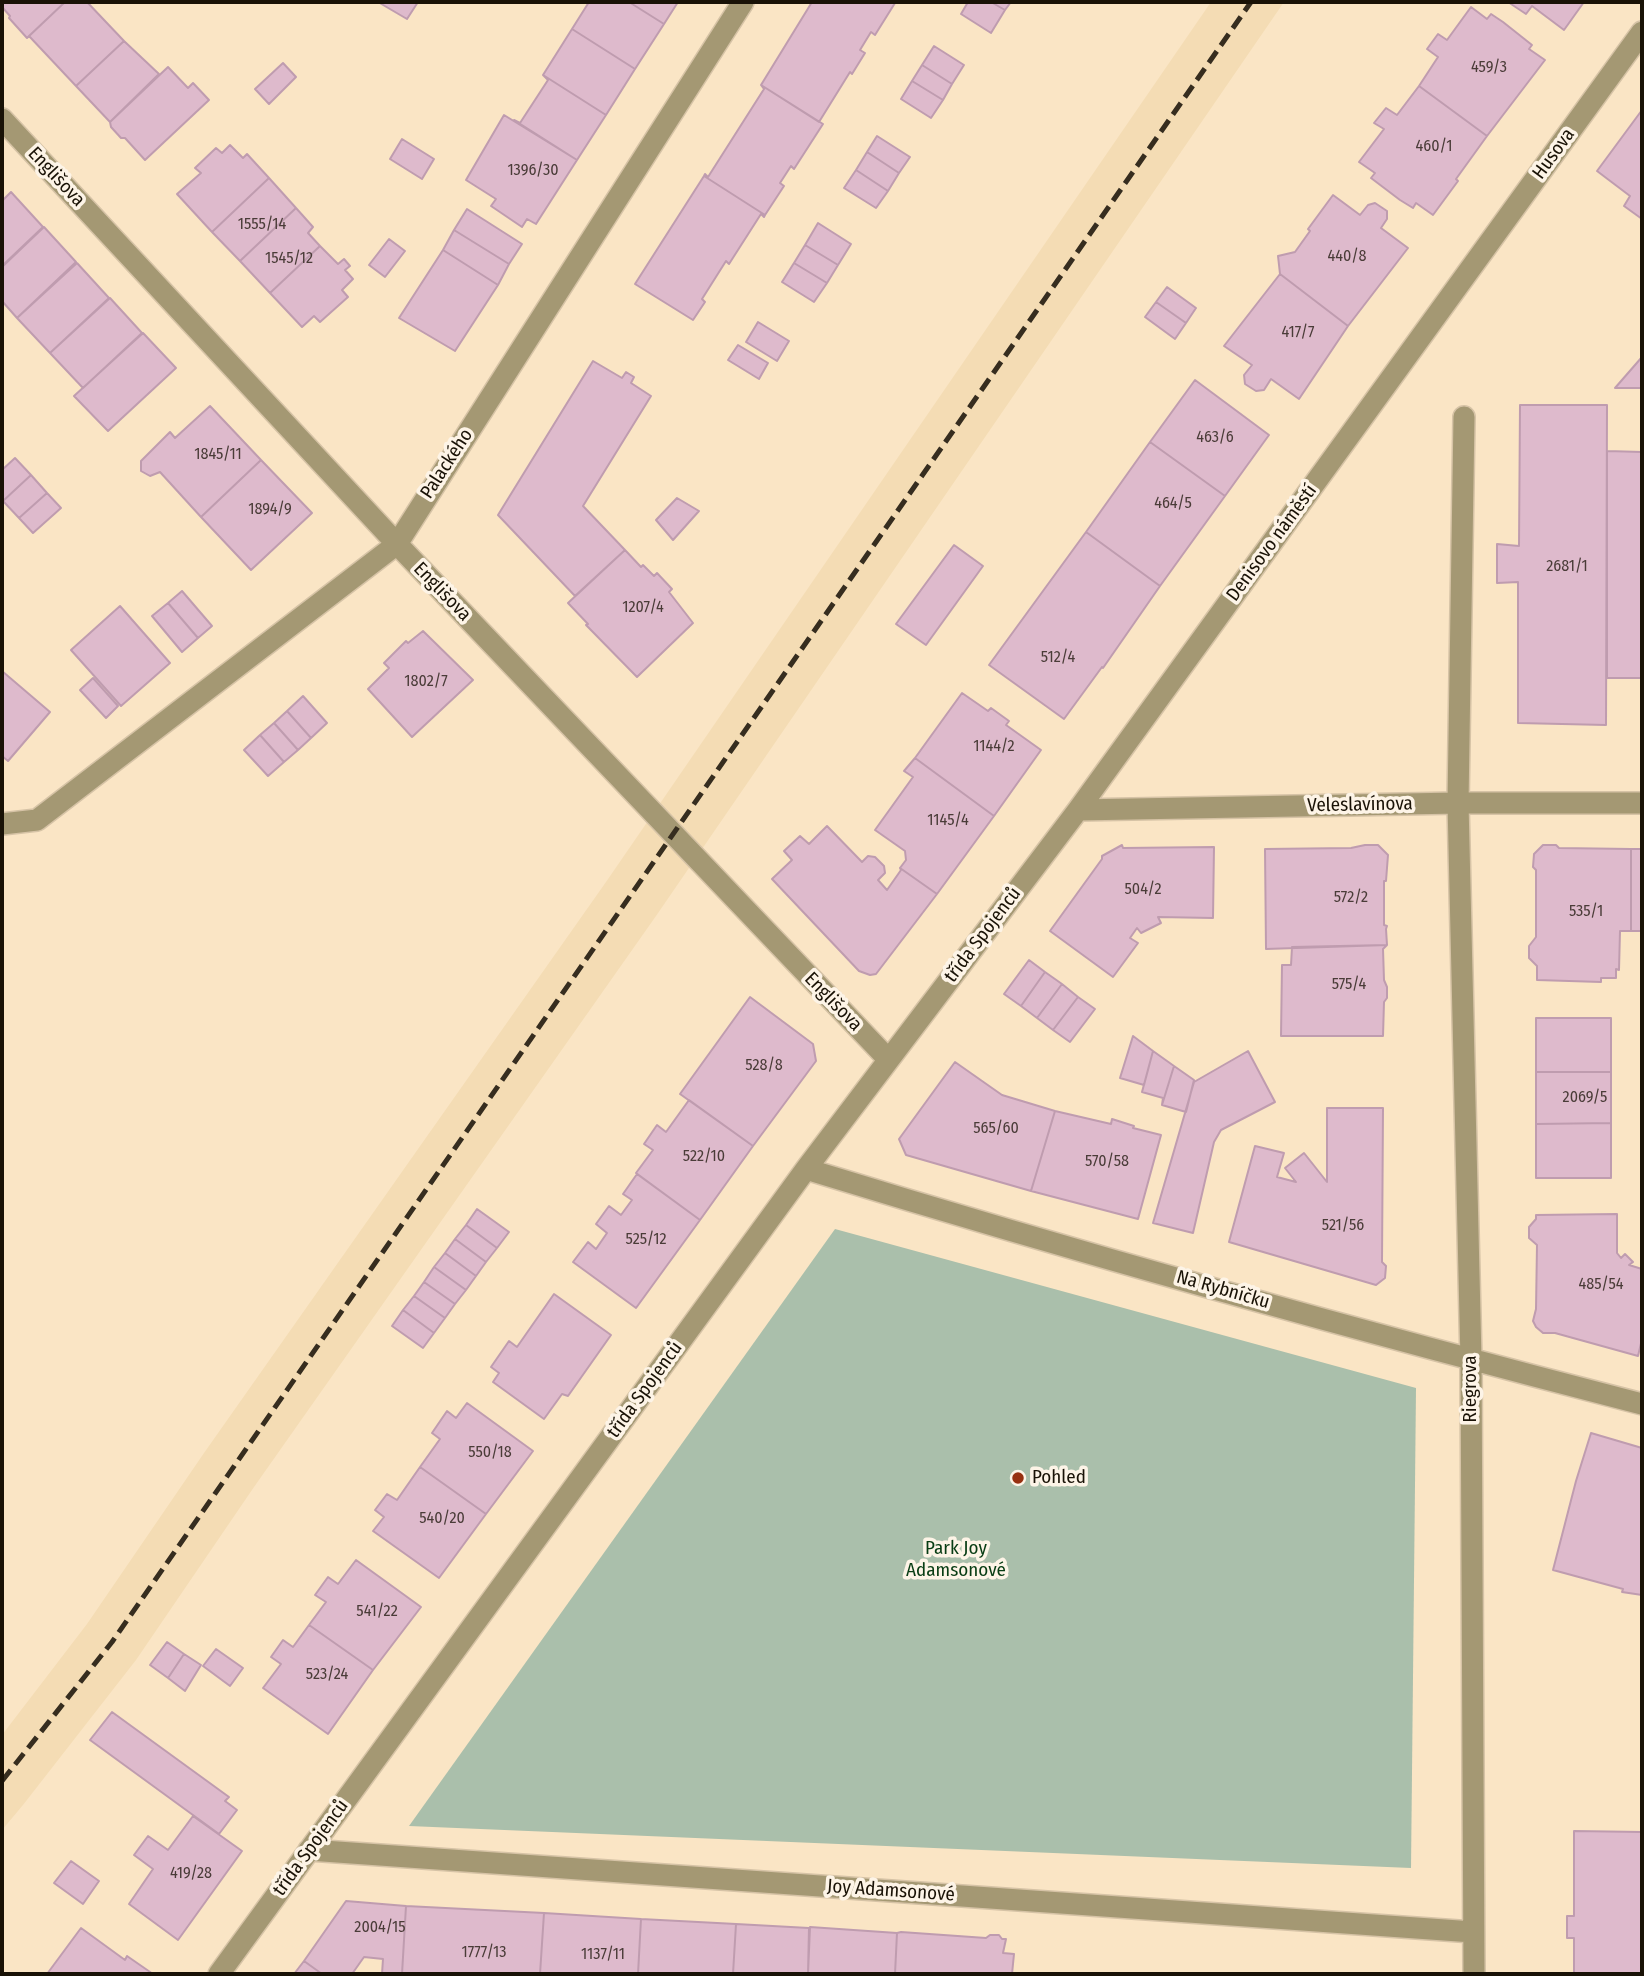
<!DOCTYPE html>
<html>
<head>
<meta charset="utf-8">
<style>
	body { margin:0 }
	#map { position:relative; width:1644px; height:1976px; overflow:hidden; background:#fae5c5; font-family:"Fira Sans Condensed",sans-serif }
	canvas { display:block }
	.frame { position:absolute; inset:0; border:4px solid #191206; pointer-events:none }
</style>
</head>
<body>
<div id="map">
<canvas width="1644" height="1976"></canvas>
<div class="frame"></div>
</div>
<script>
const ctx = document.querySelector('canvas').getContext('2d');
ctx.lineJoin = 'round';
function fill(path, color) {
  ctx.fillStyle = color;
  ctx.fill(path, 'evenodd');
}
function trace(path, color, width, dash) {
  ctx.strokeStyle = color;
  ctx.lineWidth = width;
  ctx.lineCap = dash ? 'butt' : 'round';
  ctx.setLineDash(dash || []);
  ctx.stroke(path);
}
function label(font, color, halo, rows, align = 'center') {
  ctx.font = font + ' "Fira Sans Condensed",sans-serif';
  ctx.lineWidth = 7;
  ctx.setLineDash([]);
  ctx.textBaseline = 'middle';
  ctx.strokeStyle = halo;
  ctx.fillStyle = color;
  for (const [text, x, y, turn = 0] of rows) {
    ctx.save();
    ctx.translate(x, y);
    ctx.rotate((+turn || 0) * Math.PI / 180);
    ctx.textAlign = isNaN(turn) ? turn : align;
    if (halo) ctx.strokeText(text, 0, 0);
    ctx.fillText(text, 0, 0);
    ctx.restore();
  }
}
fill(new Path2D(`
	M1211 2H1284L656 916 254 1487 136 1660 23 1805 2 1830V1735L87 1624 204 1453 606 882Z`), '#f4dcb4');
fill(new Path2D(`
	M835 1229 1416 1388 1411 1868 409 1826Z`), '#aabfab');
const building = new Path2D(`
	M2 2H65L27 38 9 18 10 16 2 7Z
	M65 2H87L124 41 76 86 29 36Z
	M378 2H418L407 19Z
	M589 2H629L664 24 635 69 572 29Z
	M629 2H678L664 24Z
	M812 2 895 3 875 35 871 32 860 50 865 53 852 74 850 72 819 122 761 85Z
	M968 2H991L1005 10 991 33 961 14Z
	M991 2H1011L1005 10Z
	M1508 2H1584L1564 30 1532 6 1526 14Z
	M1471 7 1487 19 1491 14 1503 22 1532 45 1529 49 1545 60 1487 136 1419 86 1438 57 1427 49 1438 34 1447 40Z
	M572 29 635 69 606 115 543 75Z
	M124 41 159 74 110 122 76 86Z
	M934 46 964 65 952 84 922 65Z
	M283 63 296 77 269 104 255 89Z
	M922 65 952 84 943 100 912 81Z
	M168 67 188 88 193 83 209 100 145 160 125 138H121L111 127 110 122Z
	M543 75 606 115 577 160 514 120 520 123 548 80Z
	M912 81 943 100 931 118 901 99Z
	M761 85 823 124 794 169 791 166 780 183 784 186 765 215 704 176 705 174 708 177 764 89Z
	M1419 86 1487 136 1456 179 1458 181 1433 215 1416 203 1413 208 1400 200 1371 178 1375 173 1359 162 1384 129 1374 123 1386 108 1397 115Z
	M1642 110V219L1624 206 1630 196 1597 171Z
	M504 115 577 160 536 224 527 219 522 227 491 206 496 199 466 180Z
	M877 136 910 157 899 173 867 152Z
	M402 139 434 159 422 179 390 159Z
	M230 145 243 158 247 154 269 178 212 232 177 194 201 173 195 168 216 148 222 153Z
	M867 152 899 173 888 191 856 170Z
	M856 170 888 191 876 208 844 188Z
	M704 176 765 215 764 217 761 214 729 264 726 261 702 299 705 302 693 320 635 284Z
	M269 178 296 208 240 261 212 232Z
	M11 192 43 227 2 266V201Z
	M1333 195 1360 215 1368 205 1375 203 1387 211V219L1381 228 1408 248 1348 326 1280 274 1278 256 1295 252 1310 231 1308 229Z
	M296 208 313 227 308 233 320 246 270 293 240 261Z
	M467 209 522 244 509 264 454 230Z
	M818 223 851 244 838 265 805 245Z
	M44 227 76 262 17 318 2 301V267Z
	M454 230 509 264 498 285 443 250Z
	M389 239 405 251 385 277 369 265Z
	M805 245 838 265 827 283 794 263Z
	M320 246 338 264 344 259 350 266 345 270 353 279 342 290 348 297 320 322 314 316 302 327 270 293Z
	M443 250 498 285 455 351 399 318Z
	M77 263 109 298 50 353 17 318Z
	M794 263 827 283 814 302 782 282Z
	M1280 274 1348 326 1299 399 1271 379 1264 390 1256 391 1245 384 1244 375 1252 365 1224 346Z
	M1167 287 1196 308 1186 323 1156 302Z
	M110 298 142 333 83 388 50 353Z
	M1156 302 1186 323 1175 339 1145 317Z
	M758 322 789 341 777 361 746 342Z
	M143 333 176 368 108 431 74 396Z
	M738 345 768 363 759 379 728 360Z
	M1642 357V388H1615Z
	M593 361 622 378 626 372 634 377 631 383 651 396 583 506 625 550 575 596 498 515Z
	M1195 380 1269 435 1225 496 1150 442Z
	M1520 405H1607L1606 725 1518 723V582L1497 583V544L1519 546Z
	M210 406 261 460 201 517 160 472 150 476 141 471V461L170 432 175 438Z
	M1150 442 1225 496 1160 586 1086 532Z
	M1607 451 1642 452V678H1607Z
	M15 458 31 475 3 501 2 470Z
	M261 460 312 513 251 570 201 517Z
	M31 475 47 493 19 518 3 501Z
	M47 493 61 508 33 533 19 518Z
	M677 498 699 511 673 540 656 520Z
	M1086 532 1160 586 1103 668 1102 667 1064 719 989 665Z
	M954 545 983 566 926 645 896 624Z
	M625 550 641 567 643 565 654 576 657 573 672 589 669 592 693 623 637 677 586 625 588 624 568 603Z
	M182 591 212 626 198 638 168 603Z
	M168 603 198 638 182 652 152 616Z
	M120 606 170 663 121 706 71 650Z
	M423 631 473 680 412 737 368 689 389 668 384 663 406 641 408 643Z
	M2 671 50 712 8 761 2 756Z
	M93 678 118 706 106 718 80 690Z
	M962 693 988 711 991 708 1009 721 1006 725 1041 750 994 816 915 758Z
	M303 696 327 723 311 738 287 711Z
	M287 711 311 738 298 750 274 723Z
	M274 723 298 750 284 762 260 735Z
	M260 735 284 762 268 776 244 750Z
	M915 758 994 816 937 894 900 868 906 860 905 851 875 830 913 777 904 771Z
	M827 826 862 862 868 856 875 857 884 866 885 873 878 880 887 890 901 870 900 868 937 894 876 974 870 975 859 971 772 879 792 860 784 851 800 836 809 844Z
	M1122 845 1123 848 1214 847 1213 918 1158 917 1161 923 1141 933 1137 928 1130 938 1138 943 1113 977 1050 931 1102 859V856Z
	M1365 845H1378L1388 855 1386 881H1384V925L1387 926 1386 929 1387 945 1266 949 1265 849 1351 848Z
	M1543 845H1556L1559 848 1631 849V931H1620L1619 970 1616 969V978H1601V982L1537 980V966L1529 958V946L1536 937V870L1533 867 1534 854Z
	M1631 849H1642V943V931H1631Z
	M1387 945 1383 949 1384 980 1387 987V998L1384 1002 1383 1036H1281L1282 965H1291L1292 947Z
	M1029 960 1045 972 1021 1006 1004 994Z
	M1045 972 1062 984 1037 1018 1021 1006Z
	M1062 984 1078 997 1053 1030 1037 1018Z
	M750 997 813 1044 816 1061 753 1146 680 1094Z
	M1078 997 1095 1009 1070 1042 1053 1030Z
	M1536 1018H1611V1072H1536Z
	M1133 1036 1153 1051 1144 1085 1120 1078Z
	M1153 1051 1174 1066 1162 1105 1163 1098 1142 1092Z
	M1248 1051 1275 1102 1221 1130 1214 1142 1193 1233 1153 1223 1194 1082Z
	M955 1062 1002 1095 1055 1111 1031 1191 906 1155 899 1139Z
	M1174 1066 1194 1080 1186 1112 1162 1105Z
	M1536 1072H1611V1123L1536 1124Z
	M689 1100 753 1146 700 1220 636 1173 653 1150 644 1144 657 1125 666 1132Z
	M1327 1108H1383L1382 1262 1386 1266 1385 1278 1376 1285 1229 1242 1255 1146 1284 1153 1277 1177 1296 1182 1285 1168 1304 1153 1327 1182Z
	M1055 1111 1111 1124 1112 1119 1134 1126 1133 1128 1161 1135 1138 1219 1031 1191Z
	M1611 1123V1178H1536V1124Z
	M637 1174 700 1220 636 1308 573 1262 588 1242 596 1249 607 1233 596 1224 609 1206 621 1215 632 1200 623 1194Z
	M477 1209 509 1232 497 1248 466 1225Z
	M1617 1214V1253L1621 1258 1625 1254 1633 1262 1629 1265 1642 1269V1339L1638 1356 1555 1333H1543L1536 1327 1533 1321 1536 1309 1537 1245 1529 1238V1227L1536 1219V1215Z
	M466 1225 497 1248 486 1262 455 1239Z
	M455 1239 486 1262 476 1276 445 1253Z
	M445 1253 476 1276 466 1290 434 1267Z
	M434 1267 466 1290 455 1304 424 1282Z
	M424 1282 455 1304 445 1318 414 1296Z
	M554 1294 611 1335 568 1396 562 1394 544 1419 493 1382 499 1373 491 1367 509 1341 517 1347Z
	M414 1296 445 1318 434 1333 403 1310Z
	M403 1310 434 1333 423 1348 392 1326Z
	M467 1403 533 1451 486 1514 420 1467 440 1439 432 1433 447 1411 456 1418Z
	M1591 1433 1642 1448V1595L1622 1592 1623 1589 1553 1570 1576 1481Z
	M420 1467 486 1514 439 1578 373 1531 384 1517 375 1510 387 1494 397 1500Z
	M356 1560 421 1607 373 1670 309 1625 326 1602 315 1595 328 1577 338 1584Z
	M309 1625 373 1670 328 1734 263 1688 281 1664 271 1657 283 1640 293 1647Z
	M167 1642 184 1654 168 1678 150 1665Z
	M216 1649 243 1668 230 1686 203 1666Z
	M184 1654 201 1665 185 1691 168 1678Z
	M112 1712 229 1797 225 1801 237 1810 219 1834 90 1740Z
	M193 1816 242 1851 178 1940 129 1904 153 1869 134 1855 148 1836 168 1850Z
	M1574 1831 1642 1832V1974H1574V1938H1567V1916H1574Z
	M71 1861 99 1881 83 1904 54 1883Z
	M346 1901 406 1906 402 1974H382L383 1959 364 1957 352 1974H322L304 1961Z
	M406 1906 544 1913 540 1974H402Z
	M544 1913 641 1919 638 1974H540Z
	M641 1919 736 1924 733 1974H638Z
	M736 1924 809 1928 808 1974H733Z
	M810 1927 897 1933 895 1974H808Z
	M81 1928 125 1960 127 1956 153 1974H47Z
	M901 1932 986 1938 990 1935H999L1002 1939H1006L1003 1953 1014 1954 1012 1974H895L897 1933Z
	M304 1961 322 1974H294Z`);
fill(building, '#debacc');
trace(building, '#bf9caf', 2);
const street = new Path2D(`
	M2 119 397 544 888 1059
	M1464 417 1458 803 1471 1360 1474 1974
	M1078 810 1458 803H1642
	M2 824 37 820 397 544 743 2
	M806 1169C1083 1254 1362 1332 1642 1404
	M309 1850 1473 1932
	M219 1974 806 1169 1078 810 1642 32`);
trace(street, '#d6c3a6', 24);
trace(street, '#a49873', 21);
trace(new Path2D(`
	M2 1781 112 1642 1251 2`), '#362d1f', 5, [14, 7]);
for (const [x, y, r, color] of [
	[1018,1478,7,"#973010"]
]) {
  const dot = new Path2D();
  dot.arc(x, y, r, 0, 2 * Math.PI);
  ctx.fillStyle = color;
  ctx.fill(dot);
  trace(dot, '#fdf4e7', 2.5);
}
label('16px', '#4a3c38', null, [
	["459/3",1489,68],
	["460/1",1434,147],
	["1396/30",533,171],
	["1555/14",262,225],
	["440/8",1347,257],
	["1545/12",289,259],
	["417/7",1298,333],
	["463/6",1215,438],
	["1845/11",218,455],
	["464/5",1173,504],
	["1894/9",270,510],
	["2681/1",1567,567],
	["1207/4",643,608],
	["512/4",1058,658],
	["1802/7",426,682],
	["1144/2",994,747],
	["1145/4",948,821],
	["504/2",1143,890],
	["572/2",1351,898],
	["535/1",1586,912],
	["575/4",1349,985],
	["528/8",764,1066],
	["2069/5",1585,1098],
	["565/60",996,1129],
	["522/10",704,1157],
	["570/58",1107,1162],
	["521/56",1343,1226],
	["525/12",646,1240],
	["485/54",1601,1285],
	["550/18",490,1453],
	["540/20",442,1519],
	["541/22",377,1612],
	["523/24",327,1675],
	["419/28",191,1874],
	["2004/15",380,1928],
	["1777/13",484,1953],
	["1137/11",603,1955]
]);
label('19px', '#191206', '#fdf4e7', [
	["Husova",1554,154,-54],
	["Englišova",56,177,47],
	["Palackého",447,464,-57],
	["Denisovo náměstí",1272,543,-54],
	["Englišova",442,592,46],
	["Veleslavínova",1360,805,-1],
	["třída Spojenců",983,935,-53],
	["Englišova",833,1002,46],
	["Na Rybníčku",1223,1290,16],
	["Riegrova",1471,1389,-90],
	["třída Spojenců",645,1390,-54],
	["třída Spojenců",311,1848,-54],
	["Joy Adamsonové",891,1891,4]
]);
label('19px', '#191206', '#fdf4e7', [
	["Pohled",1032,1478]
], 'left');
label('19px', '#073c13', '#fdf4e7', [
	["Park Joy",956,1549],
	["Adamsonové",956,1571]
]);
</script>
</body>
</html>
